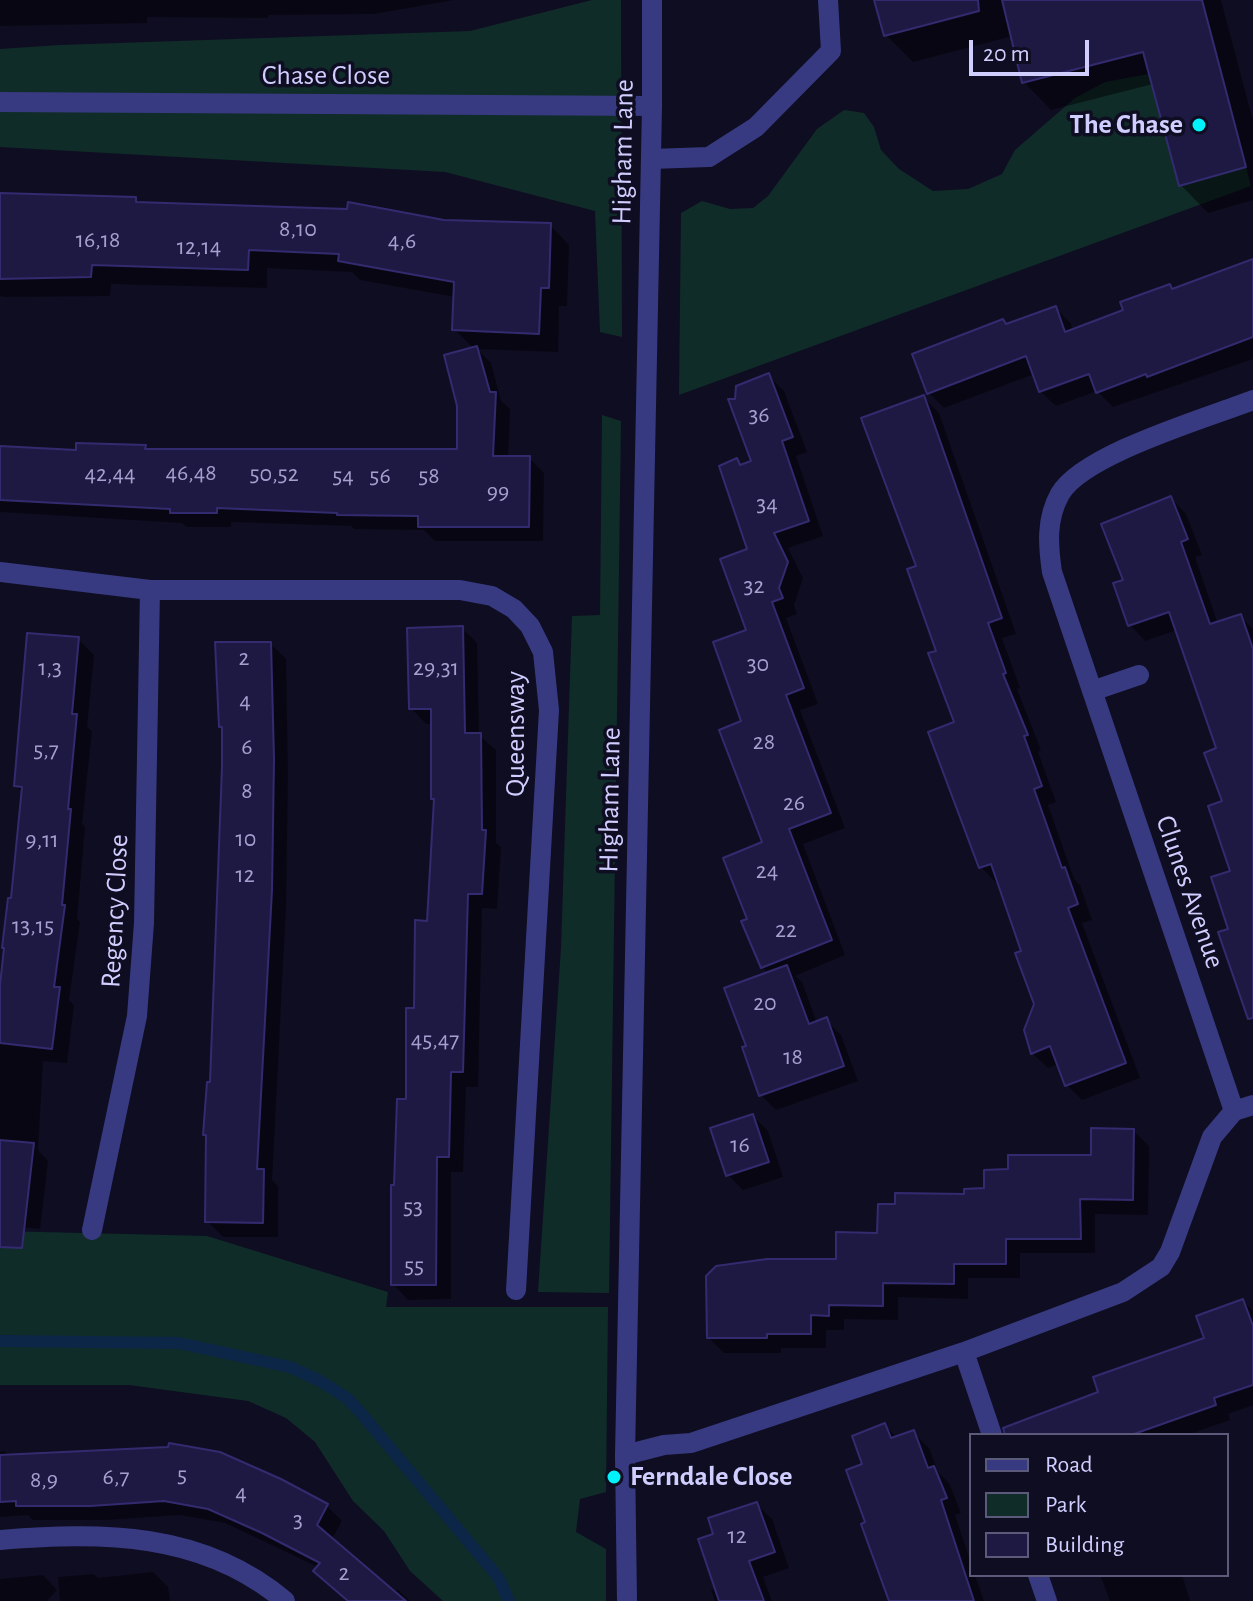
<!DOCTYPE html>
<html>
<head>
<meta charset="utf-8">
<style>
	body { margin:0 }
	#map { position:relative; width:1253px; height:1601px; overflow:hidden; background:#0f0d22; font-family:"Alegreya Sans",sans-serif }
	canvas { display:block }
	.legend { position:absolute; left:969px; top:1433px; width:260px; height:144px; box-sizing:border-box; background:#0f0d22; border:2px solid #5c5a7a; margin:0; padding:10px 14px; list-style:none; font-size:24px; color:#d0ceff }
	.legend li { display:flex; align-items:center; gap:16px; height:40px }
	.legend b { width:40px; border:2px solid #5c5a7a }
	.scale { position:absolute; left:969px; top:40px; width:120px; height:36px; box-sizing:border-box; border:4px solid #d0ceff; border-top:0; padding-left:10px; font-size:24px; line-height:28px; white-space:nowrap; color:#d0ceff; -webkit-text-stroke:6px #0f0d22; paint-order:stroke }
</style>
</head>
<body>
<div id="map">
<canvas width="1253" height="1601"></canvas>
<ul class="legend">
<li><b style="height:10px;background:#383a81"></b>Road</li>
<li><b style="height:22px;background:#102c29"></b>Park</li>
<li><b style="height:22px;background:#1e1943"></b>Building</li>
</ul>
<div class="scale">20 m</div>
</div>
<script>
const ctx = document.querySelector('canvas').getContext('2d');
ctx.lineJoin = 'round';
function fill(path, color) {
  ctx.fillStyle = color;
  ctx.fill(path, 'evenodd');
}
function trace(path, color, width, dash) {
  ctx.strokeStyle = color;
  ctx.lineWidth = width;
  ctx.lineCap = dash ? 'butt' : 'round';
  ctx.setLineDash(dash || []);
  ctx.stroke(path);
}
function label(font, color, halo, rows, align = 'center') {
  ctx.font = font + ' "Alegreya Sans",sans-serif';
  ctx.lineWidth = 7;
  ctx.setLineDash([]);
  ctx.textBaseline = 'middle';
  ctx.strokeStyle = halo;
  ctx.fillStyle = color;
  for (const [text, x, y, turn = 0] of rows) {
    ctx.save();
    ctx.translate(x, y);
    ctx.rotate((+turn || 0) * Math.PI / 180);
    ctx.textAlign = isNaN(turn) ? turn : align;
    if (halo) ctx.strokeText(text, 0, 0);
    ctx.fillText(text, 0, 0);
    ctx.restore();
  }
}
fill(new Path2D(`
	M592 0H621L622 337 600 332 595 211 445 172 0 147V49L60 45 470 31Z
	M1149 74 1179 186 1246 167 1251 186 679 395 681 213 702 201 730 209 753 208 768 196 817 129 844 110 864 113 874 127 881 150 899 169 933 191 968 189 1002 174 1015 150 1075 98 1105 82Z
	M602 415 621 421 609 1293 538 1292 561 948 572 616 600 615Z
	M0 1231 207 1236 388 1292 386 1307H608L606 1492 580 1499 576 1532 606 1549V1601H443L410 1571 384 1531 353 1501 315 1442 286 1418 248 1401 129 1385H0Z`), '#102c29');
fill(new Path2D(`
	M0 0H454L374 14 268 15V18L147 17V23L0 26Z
	M876 0H1221L1253 121V200L1208 213 1181 185 1153 84 1051 110 1024 82 1013 36 913 62 886 35Z
	M0 195 135 199 140 204 444 222 550 225 569 245 567 306H559L558 352 477 349 491 363 501 401 510 409 508 458H529L544 473 543 541H435L424 530 354 529 351 526 231 522V527H187L182 523 0 512V448L78 452 145 447 149 451H459L474 349 454 329 455 297 360 280 352 272 267 268V288L111 284 110 296 2 297 0 295Z
	M1253 261V359L1113 407 1097 391 1056 406 1040 391 1034 374 944 408 929 393 1003 321 1008 326 1056 308 1071 324 1073 331Z
	M768 375 784 391 807 452 796 456 823 536 788 548 803 578 794 605 797 614 786 618 818 704 800 710 845 828 803 844 845 955 795 976 802 982 817 1023 826 1020 841 1035 858 1081 776 1110 761 1095 748 1047 769 974 762 967 764 844 744 722 749 632V550L737 461 742 466 753 462 737 401Z
	M923 397 939 413 1016 634 1002 638 1020 688 1017 689 1041 750 1038 752 1056 802 1048 805 1074 879 1080 885 1092 920 1082 923 1140 1078 1082 1100 1067 1085 1059 1064 1048 1068 1032 1053 1036 1004 1023 952 999 881 996 883 981 867 956 723 918 567Z
	M1171 498 1186 514 1202 555 1195 557 1218 624 1240 616 1253 629V1020L1221 934 1230 930 1233 872 1219 749 1177 630 1145 641 1130 625 1116 585 1126 581Z
	M462 628 477 643 479 735 496 750V843L501 847 497 909 482 908 478 1087H466L463 1172H451V1299L408 1300 393 1284 396 1187 429 923 436 801 433 724H426L411 708Z
	M78 639 94 655 87 727 92 731 82 824 85 827 77 919 80 922 69 1000 74 1005 67 1063 43 1061 38 1150 48 1161 40 1229 0 1224V1003L23 793 16 786Z
	M271 644 286 659 288 775 286 907 272 1180 278 1186V1237H223L207 1221 224 729 221 726Z
	M753 1116 768 1131 783 1177 743 1190 728 1175Z
	M1134 1131 1149 1146 1148 1215 1095 1214V1253H1020V1278H968V1299L898 1297V1320L844 1319V1330H826V1348H781V1353H724L709 1338 879 1235 966 1196 986 1190 1010 1171 1093 1157Z
	M1243 1301 1253 1311V1405L1228 1414 1230 1420 1187 1435H1050L1101 1393 1207 1339Z
	M885 1426 898 1438 914 1433 929 1448 938 1472 949 1483 961 1513 955 1515 971 1563V1575H975L984 1601H891L868 1524 864 1465Z
	M5 1451 10 1457 327 1506 342 1521 332 1539 394 1593 397 1589 410 1601H348L330 1585 318 1567 225 1523 180 1515 106 1520H33L28 1515 0 1517V1452Z
	M756 1504 772 1519 789 1568 763 1577 772 1601H715L711 1590 717 1588 716 1535Z
	M153 1572 168 1587 170 1601H60L58 1577 94 1574 98 1578Z
	M43 1575 57 1590 47 1601H0V1579Z
	M1100 1575H1182L1190 1601H1110Z`), '#0007');
trace(new Path2D(`
	M0 1341 179 1343 290 1367 320 1381 347 1398 360 1412 498 1577 509 1601`), '#0c2647', 12);
const building = new Path2D(`
	M874 0H978L979 11 884 36Z
	M1002 0H1202L1246 167 1179 186 1143 52 1022 83Z
	M0 193 136 197V202L347 209 348 202 444 220 551 223 549 288H541L539 334 452 330 454 282 338 261 339 254 249 250 248 270 92 265 91 277 0 279Z
	M1253 259V337L1147 377 1146 374 1096 393 1089 374 1039 392 1026 356 927 394 912 354 1003 319 1006 324 1056 306 1065 332 1123 310 1120 302 1170 284 1172 289Z
	M477 346 490 392H496L493 456H530L529 527H418V516L337 515V513L217 508V513H170V509L0 500V446L76 450V443L146 445 145 449H457V406L444 355Z
	M769 373 793 437 782 441 809 521 774 533 788 562 779 588 783 598 772 602 804 688 786 695 831 813 789 829 832 940 761 968 741 921 747 919 723 858 762 842 719 730 741 721 713 642 746 630 720 559 747 549 719 466 737 458 740 465 751 461 728 399H735L736 386Z
	M924 395 1002 618 988 623 1006 673 1003 674 1028 735 1024 736 1042 786 1034 789 1062 868 1065 867 1078 904 1068 908 1126 1063 1065 1086 1050 1046 1031 1054 1024 1030 1034 1004 1015 953 1021 951 991 864 979 868 928 732 954 722 928 653 936 651 907 569 916 566 861 418Z
	M1171 496 1188 539 1181 542 1210 624 1241 614 1253 649V1018L1248 1019 1218 932 1228 929 1211 877 1230 871 1208 806 1222 801 1204 753 1216 748 1169 612 1128 626 1113 583 1123 580 1101 524Z
	M463 626 465 733H481L482 830H486L482 894H468L463 1072H451L449 1157H437L436 1285H391V1185H394L397 1099H406V1008H414L415 920 427 921 434 799H431V709H409L407 628Z
	M27 633 79 637 72 714H77L68 809H71L62 905H65L54 987H60L52 1049 0 1043V985L4 948H2L8 898H11L22 787 14 786Z
	M215 642H271L274 759 272 890 257 1169H264L263 1223 205 1222 206 1135H203L207 1082H210L222 767V727H219Z
	M787 965 809 1024 827 1017 844 1066 759 1096 742 1047 746 1046 724 988Z
	M753 1114 769 1162 726 1176 710 1128Z
	M1091 1128 1134 1129 1133 1200 1080 1199 1081 1239H1006V1264H954V1284L883 1283V1306L829 1305V1316L811 1315V1334H767V1338H707L706 1276 716 1266 767 1259H836V1232L877 1233 878 1204H895V1193L964 1194V1189L984 1188V1170L1008 1169V1155H1091Z
	M0 1140 34 1143 22 1248 0 1247Z
	M1243 1299 1253 1326V1385L1214 1398 1216 1405 1131 1435H1005L1003 1428 1098 1392 1093 1377 1204 1338 1196 1316Z
	M885 1423 891 1438 914 1430 928 1468 934 1466 947 1498 941 1500 974 1601H889L861 1524 865 1522 846 1470 862 1464 852 1436Z
	M169 1443 220 1452 281 1479 328 1504 317 1525 406 1601H348L313 1571 320 1563 262 1533 208 1509 164 1501 90 1506H16V1501L0 1502V1455L168 1447Z
	M757 1502 775 1552 749 1561 764 1601H719L698 1539 713 1534 708 1518Z`);
fill(building, '#1e1943');
trace(building, '#332b6f', 2);
trace(new Path2D(`
	M651 159 709 157 756 127 831 51 828 0`), '#383a81', 20);
trace(new Path2D(`
	M0 102 652 106
	M0 572 150 590H460L492 596 514 609 530 626 543 652 549 710 516 1290
	M1092 691 1139 675
	M1234 1111 1052 572C1048 545 1046 519 1060 494 1083 454 1207 418 1253 400
	M92 1230 137 1016 144 923 150 590
	M964 1352 992 1435
	M625 1455 664 1445 691 1443 964 1352 1123 1292 1161 1267 1170 1252 1212 1137 1234 1111 1253 1105
	M0 1540C102 1532 202 1531 285 1601
	M1038 1575 1047 1601`), '#383a81', 20);
trace(new Path2D(`
	M627 1601 625 1455 652 106V0`), '#383a81', 20);
for (const [x, y, r, color] of [
	[1199,125,8,"#00f1f9"],
	[614,1477,8,"#00f1f9"]
]) {
  const dot = new Path2D();
  dot.arc(x, y, r, 0, 2 * Math.PI);
  ctx.fillStyle = color;
  ctx.fill(dot);
  trace(dot, '#0f0d22', 3);
}
label('24px', '#a4a1d0', null, [
	["8,10",298,229],
	["16,18",98,240],
	["4,6",402,241],
	["12,14",199,247],
	["36",759,415],
	["46,48",191,473],
	["42,44",110,474],
	["50,52",274,474],
	["54",343,476],
	["56",380,476],
	["58",429,476],
	["99",498,492],
	["34",767,504],
	["32",754,586],
	["2",244,658],
	["30",758,664],
	["1,3",50,668],
	["29,31",436,668],
	["4",245,701],
	["28",764,742],
	["6",247,747],
	["5,7",46,750],
	["8",247,791],
	["26",794,803],
	["10",246,839],
	["9,11",42,840],
	["24",767,871],
	["12",245,875],
	["13,15",33,926],
	["22",786,930],
	["20",765,1003],
	["45,47",435,1040],
	["18",793,1057],
	["16",740,1145],
	["53",413,1207],
	["55",414,1266],
	["5",182,1475],
	["6,7",116,1477],
	["8,9",44,1480],
	["4",241,1493],
	["3",298,1520],
	["12",737,1536],
	["2",344,1573]
]);
label('28px', '#d0ceff', '#0f0d22', [
	["Chase Close",326,76],
	["Higham Lane",623,152,-89],
	["Queensway",516,734,-90],
	["Higham Lane",610,800,-89],
	["Clunes Avenue",1190,892,71],
	["Regency Close",115,911,-87]
]);
label('bold 28px', '#d0ceff', '#0f0d22', [
	["The Chase",1183,125],
	["Ferndale Close",630,1477,"left"]
], 'right');
</script>
</body>
</html>
